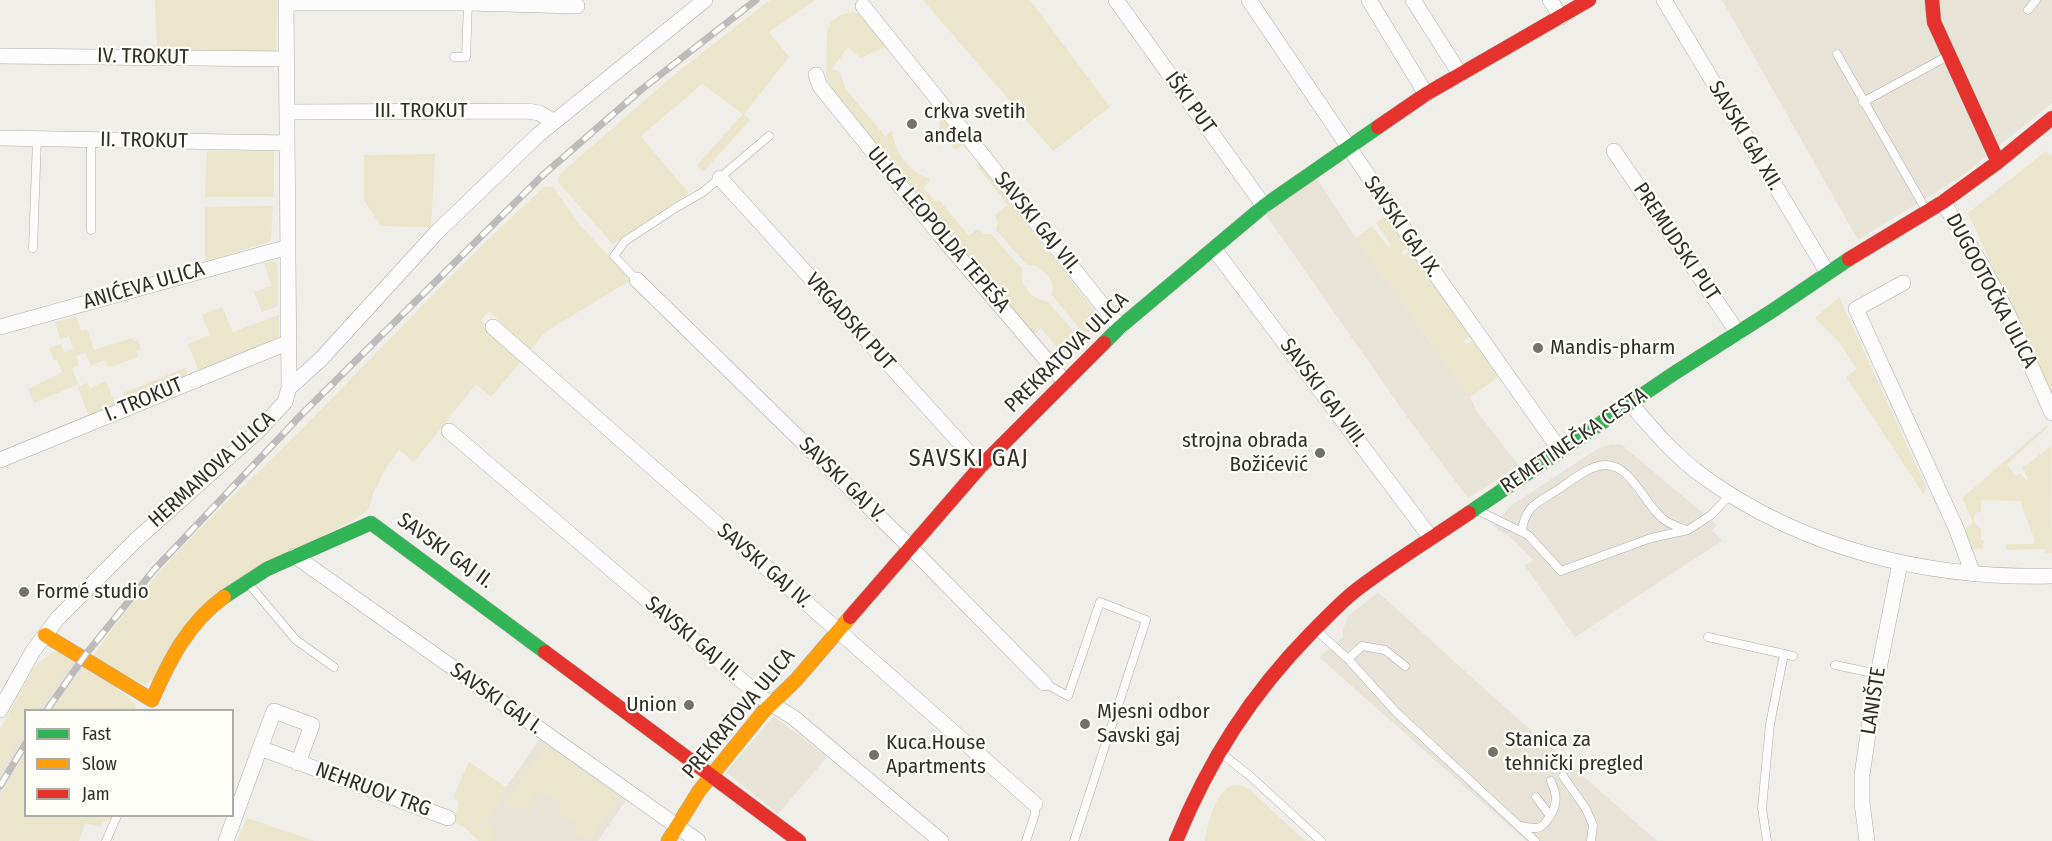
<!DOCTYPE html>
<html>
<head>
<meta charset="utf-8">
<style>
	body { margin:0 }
	#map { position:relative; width:2052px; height:841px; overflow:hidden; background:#f0eee8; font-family:"Fira Sans Condensed",sans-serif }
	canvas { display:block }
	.legend { position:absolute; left:24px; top:709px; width:210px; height:108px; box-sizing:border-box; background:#fffef9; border:2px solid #acaca7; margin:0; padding:8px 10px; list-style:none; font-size:18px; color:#30302b }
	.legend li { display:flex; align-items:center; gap:12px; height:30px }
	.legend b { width:30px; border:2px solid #acaca7 }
</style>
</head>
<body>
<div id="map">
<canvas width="2052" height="841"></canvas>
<ul class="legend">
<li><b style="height:8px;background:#30b455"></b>Fast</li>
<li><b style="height:8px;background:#ff9f0a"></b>Slow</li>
<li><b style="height:8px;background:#e5322d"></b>Jam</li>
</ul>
</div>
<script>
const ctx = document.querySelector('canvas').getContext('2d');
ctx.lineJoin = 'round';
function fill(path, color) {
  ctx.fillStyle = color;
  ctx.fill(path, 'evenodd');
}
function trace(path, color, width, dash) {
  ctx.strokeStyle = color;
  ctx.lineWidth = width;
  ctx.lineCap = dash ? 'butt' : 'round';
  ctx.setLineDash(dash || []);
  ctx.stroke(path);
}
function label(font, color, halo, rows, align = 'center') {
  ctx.font = font + ' "Fira Sans Condensed",sans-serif';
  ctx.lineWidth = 4.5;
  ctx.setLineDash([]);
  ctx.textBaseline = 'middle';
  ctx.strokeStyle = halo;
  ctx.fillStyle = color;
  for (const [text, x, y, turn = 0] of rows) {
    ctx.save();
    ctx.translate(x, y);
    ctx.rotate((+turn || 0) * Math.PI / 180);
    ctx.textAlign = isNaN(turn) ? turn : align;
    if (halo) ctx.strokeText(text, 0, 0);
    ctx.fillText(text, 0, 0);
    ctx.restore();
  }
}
fill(new Path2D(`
	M1722 0H2052V103L1962 176 1858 240Z
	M1316 177 1356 238 1470 397 1478 413 1520 467 1468 498 1410 421 1266 215Z
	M1611 444 1622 445 1717 525 1712 530 1722 541 1575 637 1525 566 1533 560 1507 534 1497 530 1498 528 1493 526 1512 505 1597 449Z
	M1378 592 1490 694 1657 841H1526L1319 657 1343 637V630L1348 616Z
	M73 659 85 667 77 679 75 678 54 710H37Z
	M774 716 827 757 778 814 726 772Z
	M25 727V754L0 798V769Z
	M542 736 629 796 598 841H494V829L486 824 506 787Z`), '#e7e4d7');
fill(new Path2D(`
	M155 0H277L276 52 157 51Z
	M770 0H815L769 32 789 57 744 114 750 120 703 172 697 165 743 114 702 84 649 129 641 137 689 193 613 244 558 182 559 175 675 74Z
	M923 0H1030L1110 107 1053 151Z
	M852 12 860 14 887 46 860 58 848 47 832 69 840 72 845 88 885 136 892 131C895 154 909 172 931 179L924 188 936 202 939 200 969 236 977 229 984 234H991L1022 269V282L1031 295 1041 300 1047 301 1079 337 1077 343 1081 349 1070 359 1065 357 1041 328 1032 336 833 91 826 77 827 30 833 20 842 14Z
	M941 115 964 144 957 149H954L939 128Z
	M274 150V197H205L207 151Z
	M2046 151 2052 157V398L1968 213Z
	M435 154 431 227 381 226 364 200V155Z
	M978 162 1103 321 1105 326 1095 335 1089 332 1083 333 1052 295 1053 288 1049 277 1037 266 1027 265 996 230 998 223 995 215 1008 205 976 165Z
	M545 186 553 187 579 224 631 280 545 332 530 350 489 311 481 320 522 360 491 397 476 384 414 462 399 450 387 466 373 494 368 510 357 518 251 575 152 680 145 685 92 658C149 572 231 499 304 427 384 346 461 262 545 186Z
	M273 206 271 241 205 262V207Z
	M1383 217 1393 221 1409 246 1401 252 1403 256 1412 250 1470 336 1463 341 1466 345 1474 340 1500 376 1470 397 1356 238 1372 226 1388 247 1391 245 1376 223Z
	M272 261 277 264 278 267V306L262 312 254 292 272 286 264 263Z
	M1839 297 1926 487 1924 495 1846 377 1857 369 1839 342 1815 318Z
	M222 307 233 332 279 315V337L199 372 188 344 210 335 202 315Z
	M76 316 81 331 87 329 94 350 132 338 134 341 138 340 141 349 136 351 138 357 108 368 104 360 91 366 86 353 76 356 79 365 72 368 78 384 34 403 28 389 62 372 57 360H54L49 348 61 344 64 352 73 349 69 336 60 339 55 322Z
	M185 368 188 376 127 402 123 393Z
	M106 381 116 406 89 417 78 387 87 383 90 388Z
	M2047 425 2048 427 2007 464 2015 476 2020 473 2026 480 2028 478 2022 468 2051 446 2052 553H2045V549L2006 550V544H2033L2035 541 2020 501 1981 500V511L1976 513C1972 520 1974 524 1981 528V540H1984L1983 549H1973L1965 534 1966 529 1973 522 1962 498Z
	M52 652H60L73 659 37 710H26L25 727 0 769V729L34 667Z
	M85 667C98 676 133 695 137 710H54L75 678 77 679Z
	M545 746 619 797 590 839H584L575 835 578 822 559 814 562 802 536 792 527 811 505 803Z
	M25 754 26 816H114L113 818 102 822 100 827 85 823 79 841H0V798Z
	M469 762 506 787 486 824 494 828V841H479L465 828 453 821 459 802 453 797Z
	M1241 785 1249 789 1305 841H1205C1206 828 1216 795 1227 788 1231 785 1237 785 1241 785Z
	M247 818 315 841H237Z`), '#eae5cb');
const lane = new Path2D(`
	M2028 10 2036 0
	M1837 54 1926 210
	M454 57H466L468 3
	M1863 102 1946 57
	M91 230V140
	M33 248 37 139
	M637 280 614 256 625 241 677 207 703 192 769 136
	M1479 511 1528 535 1561 571 1651 538 1688 530 1711 515 1731 494
	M1522 531C1525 505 1539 502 1559 489 1569 482 1579 474 1590 469 1627 451 1640 499 1662 518 1668 524 1679 527 1686 530
	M248 583 296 640 334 667
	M1315 629 1348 659 1396 712 1535 841
	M1708 637 1793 656
	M1348 659 1362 646 1385 650 1405 666
	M1835 665 1878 674
	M1044 683 1068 696 1100 602 1146 620 1074 841
	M1221 753 1250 776 1321 841
	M1563 776 1586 809 1593 825 1591 841
	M1550 816C1558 803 1557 795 1551 781
	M1521 826C1536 829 1541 831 1550 816L1536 797
	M106 841 117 816
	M1026 841 1035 814V804
	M1767 841 1762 808 1770 724 1784 654`);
const street = new Path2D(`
	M1116 0 1264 206
	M1249 0 1415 245 1560 450
	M1369 0 1426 94
	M1413 0 1460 74
	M1550 0 1561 17
	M1664 0 1827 272
	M286 3H468L577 6
	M863 6 1120 327
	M0 56 287 59
	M816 75 820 86 940 235 1065 382
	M287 112 528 111 539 113 553 121
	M0 138 287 143
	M1614 151 1738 333
	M720 178 981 466
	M1943 202 1984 269 2007 312 2052 413
	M1214 249 1431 538
	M637 280 909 546 1044 683
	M1903 283 1856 309 1956 528 1973 574
	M0 327 288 247
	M493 327 1035 804
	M289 388 322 358 436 233 538 135 705 0
	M1630 403C1653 430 1675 456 1704 477 1805 550 1929 579 2052 576
	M449 431 761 697 794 718 941 841
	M0 460 289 342
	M295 556 698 841
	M0 710 33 651 58 618 136 540 258 431 285 402 289 388 286 0
	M298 763 312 725 274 711 260 748 448 818
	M226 841 260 748
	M1867 841 1862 803V775L1874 694 1900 563`);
const fast = new Path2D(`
	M1104 343 1120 327 1264 206 1378 127
	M1469 513 1673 374 1772 311 1849 259
	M224 597 267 569 371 523 545 652`);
const slow = new Path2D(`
	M45 635 152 700C169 661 188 623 224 597
	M668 841 699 791 763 712 796 680 850 617`);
const jam = new Path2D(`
	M1932 0 1934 22 1998 162
	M1378 127 1426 94 1589 0
	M1849 259 1943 202 1998 162 2052 118
	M850 617 981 466 1104 343
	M545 652 799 841
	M1176 841C1209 760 1251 694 1312 632 1326 618 1340 603 1355 591 1391 563 1431 539 1469 513`);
trace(lane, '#afaea9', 9);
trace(street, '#afaea9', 16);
trace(fast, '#afaea9', 15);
trace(slow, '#afaea9', 15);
trace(jam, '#afaea9', 15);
trace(lane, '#fdfcfc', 8);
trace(street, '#fdfcfc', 15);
trace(fast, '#30b455', 14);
trace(slow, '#ff9f0a', 14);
trace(jam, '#e5322d', 14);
const rail = new Path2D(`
	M47 710 86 654 153 571 301 415 543 175 642 89 756 0
	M0 786 26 743`);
trace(rail, '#bcbcbb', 7);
trace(rail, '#fffef9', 4.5, [14]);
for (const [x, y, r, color] of [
	[912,124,6,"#73726d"],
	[1538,348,6,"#73726d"],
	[1320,453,6,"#73726d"],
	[24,592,6,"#73726d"],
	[689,705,6,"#73726d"],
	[1085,724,6,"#73726d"],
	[1493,752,6,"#73726d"],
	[874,755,6,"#73726d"]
]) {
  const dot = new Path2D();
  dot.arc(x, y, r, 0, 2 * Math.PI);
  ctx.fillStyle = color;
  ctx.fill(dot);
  trace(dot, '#fffef9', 2);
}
label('21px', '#30302b', '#fffef9', [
	["IV. TROKUT",143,57,1],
	["IŠKI PUT",1190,103,54],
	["III. TROKUT",421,111],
	["SAVSKI GAJ XII.",1745,136,59],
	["II. TROKUT",144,141,1],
	["SAVSKI GAJ VII.",1037,223,51],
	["SAVSKI GAJ IX.",1402,227,55],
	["ULICA LEOPOLDA TEPEŠA",938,230,50],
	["PREMUDSKI PUT",1676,242,56],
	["ANIĆEVA ULICA",144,286,-16],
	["DUGOOTOČKA ULICA",1991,291,62],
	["VRGADSKI PUT",850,322,48],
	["PREKRATOVA ULICA",1067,353,-44],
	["SAVSKI GAJ VIII.",1323,393,53],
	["I. TROKUT",144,400,-23],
	["REMETINEČKA CESTA",1574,441,-34],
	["HERMANOVA ULICA",212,470,-42],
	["SAVSKI GAJ V.",842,480,44],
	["SAVSKI GAJ II.",445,551,36],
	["SAVSKI GAJ IV.",764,566,41],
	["SAVSKI GAJ III.",693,639,40],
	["SAVSKI GAJ I.",496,699,35],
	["LANIŠTE",1874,701,-81],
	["PREKRATOVA ULICA",739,714,-50],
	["NEHRUOV TRG",373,790,20]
]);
label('21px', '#30302b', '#fffef9', [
	["crkva svetih",924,112],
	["anđela",924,136],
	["Mandis-pharm",1550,348],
	["strojna obrada",1308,441,"right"],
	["Božićević",1308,465,"right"],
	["Formé studio",36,592],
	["Union",677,705,"right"],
	["Mjesni odbor",1097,712],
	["Savski gaj",1097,736],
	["Stanica za",1505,740],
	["tehnički pregled",1505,764],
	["Kuca.House",886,743],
	["Apartments",886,767]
], 'left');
ctx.letterSpacing = '1.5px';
label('24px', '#30302b', '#fffef9', [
	["SAVSKI GAJ",969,459]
]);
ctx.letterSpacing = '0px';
</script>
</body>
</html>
